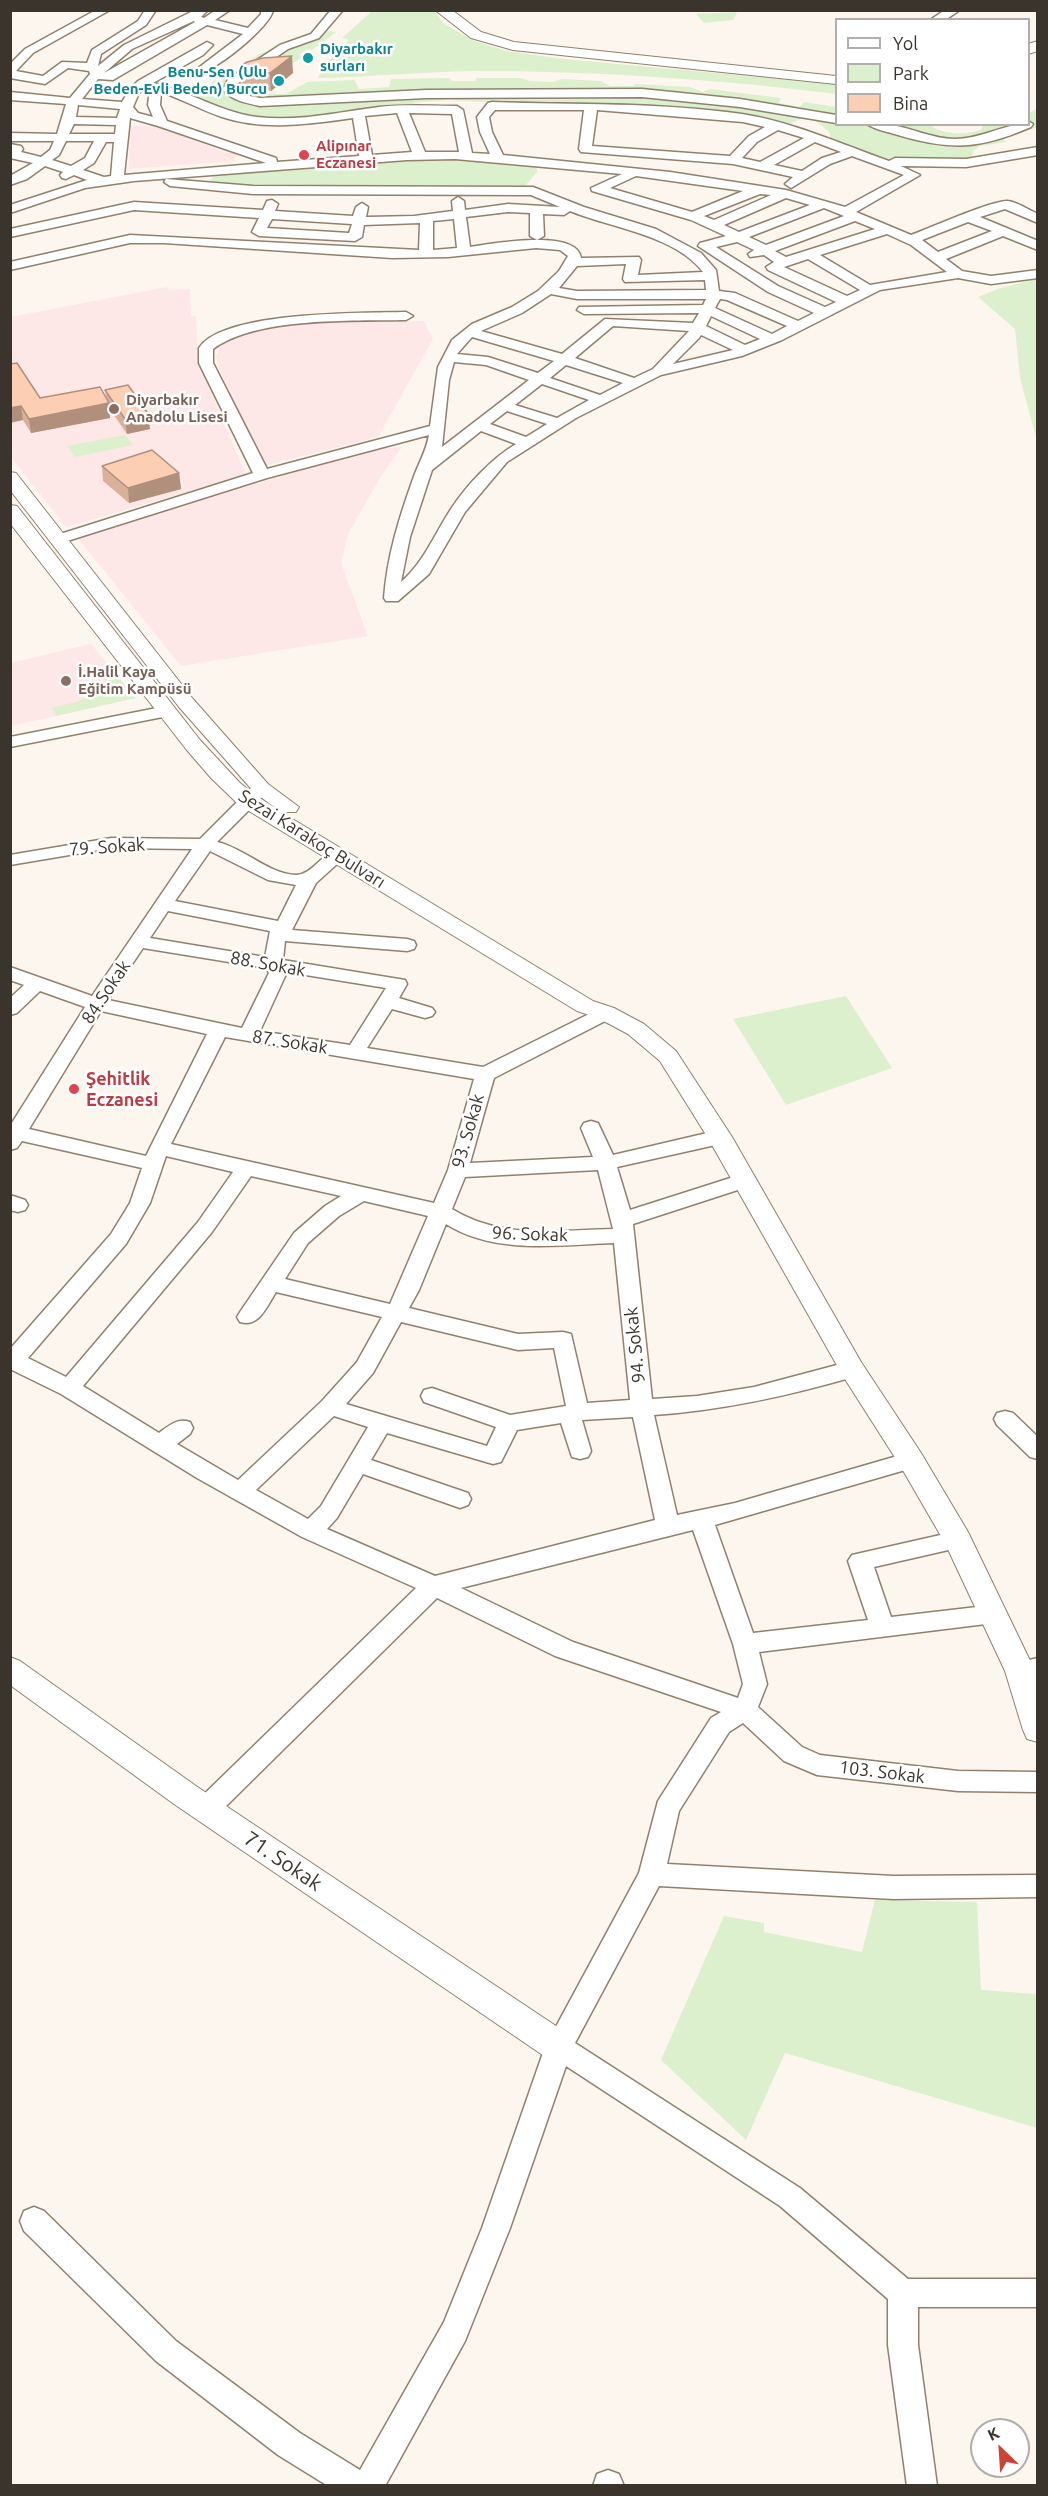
<!DOCTYPE html>
<html>
<head>
<meta charset="utf-8">
<style>
	body { margin:0 }
	#map { position:relative; width:1048px; height:2496px; overflow:hidden; background:#fdf6ee; font-family:Ubuntu,sans-serif }
	canvas { display:block }
	.frame { position:absolute; inset:0; border:12px solid #3b342c; pointer-events:none }
	.legend { position:absolute; left:835px; top:18px; width:195px; height:108px; box-sizing:border-box; background:#fff; border:2px solid #b1aeab; margin:0; padding:8px 10px; list-style:none; font-size:18px; color:#3b342c }
	.legend li { display:flex; align-items:center; gap:12px; height:30px }
	.legend b { width:30px; border:2px solid #b1aeab }
	.north { position:absolute; left:970px; top:2418px; width:60px; height:60px; box-sizing:border-box; background:#fff; border:2px solid #b1aeab; border-radius:50%; rotate:335deg; font-size:16px; font-weight:700; line-height:24px; text-align:center; color:#3b342c }
	.north::after { content:''; display:block; margin:auto; width:21px; height:27px; background:#cf4332; clip-path:polygon(50% 0,100% 100%,50% 72%,0 100%) }
</style>
</head>
<body>
<div id="map">
<canvas width="1048" height="2496"></canvas>
<div class="frame"></div>
<ul class="legend">
<li><b style="height:8px;background:#fff"></b>Yol</li>
<li><b style="height:16px;background:#ddf0cd"></b>Park</li>
<li><b style="height:16px;background:#fcceb3"></b>Bina</li>
</ul>
<div class="north">K</div>
</div>
<script>
const ctx = document.querySelector('canvas').getContext('2d');
ctx.lineJoin = 'round';
function fill(path, color) {
  ctx.fillStyle = color;
  ctx.fill(path, 'evenodd');
}
function trace(path, color, width, dash) {
  ctx.strokeStyle = color;
  ctx.lineWidth = width;
  ctx.lineCap = dash ? 'butt' : 'round';
  ctx.setLineDash(dash || []);
  ctx.stroke(path);
}
function label(font, color, halo, rows, align = 'center') {
  ctx.font = font + ' Ubuntu,sans-serif';
  ctx.lineWidth = 5;
  ctx.setLineDash([]);
  ctx.textBaseline = 'middle';
  ctx.strokeStyle = halo;
  ctx.fillStyle = color;
  for (const [text, x, y, turn = 0] of rows) {
    ctx.save();
    ctx.translate(x, y);
    ctx.rotate((+turn || 0) * Math.PI / 180);
    ctx.textAlign = isNaN(turn) ? turn : align;
    if (halo) ctx.strokeText(text, 0, 0);
    ctx.fillText(text, 0, 0);
    ctx.restore();
  }
}
fill(new Path2D(`
	M130 126H159L224 152 237 154 233 161 129 169Z
	M167 287 168 290 190 289 191 316 196 317 198 361 246 475 66 527 11 457V317Z
	M424 321 433 339 378 437 264 466 218 366 216 356 223 343 243 335 297 324Z
	M402 447 380 478 348 534 341 563 368 636 181 666 77 537 373 449Z
	M91 644 136 698 11 726 10 663Z`), '#fde7e7');
fill(new Path2D(`
	M434 10 443 23 472 40 507 51 564 59 836 84V94C716 79 595 71 473 71 421 72 370 77 318 78L324 65 349 40 342 38 372 11Z
	M735 12 737 13 733 20 704 23 696 14Z
	M323 30 336 32 312 50 307 49 299 55 304 56 278 73 249 78 242 89 251 93 286 94 307 82 355 80 359 89 389 87 391 79 449 78 452 81H476V78H521L529 81 553 82 562 79 601 81 610 86H633L636 84 690 87 703 92 710 89 781 98 779 103 800 107 804 102 836 107V124L929 125C945 135 963 135 981 130L983 125 1028 124 1029 113 1037 108 1038 127 1002 138 1006 142 980 146 973 151 971 161 884 158 830 140V133C818 121 805 113 789 125L747 115 448 100 419 102 398 108 292 121 238 116 195 98 214 80 221 81 259 54Z
	M414 159 523 164 537 168V172L525 186 216 185 210 181 215 175 263 169Z
	M1037 279H1038L1037 441 1020 378 1015 329 978 297 1000 288Z
	M125 435 133 445 75 457 67 446Z
	M108 665 136 698 56 716 52 708C78 701 108 699 108 665Z
	M846 996 892 1068 786 1105 733 1019Z
	M875 1900 977 1902 981 1990 1037 1994V2128L785 2053 746 2140 661 2060 724 1916 764 1923V1932L862 1952Z`), '#ddf0cd');
const minor = new Path2D(`
	M96 10H110L33 53 16 71 43 76 62 62 87 63 92 50 138 21 145 10H156L146 25 101 54 98 66 124 45 195 10H208L201 17 204 18 216 10H230L215 20 248 28 261 14V10H273C272 25 213 74 199 72L197 69 243 34 207 25 113 80 98 79 82 99 122 102 130 89 138 81 207 42 213 45 203 55 153 83C189 91 220 112 257 117 298 122 339 112 379 107 405 104 431 106 457 106L463 110 472 153 490 154 480 132 477 117 488 103 492 102C575 105 659 102 742 114 793 122 841 144 889 161L895 158 966 159 1038 147V155L966 167 901 166 920 175 856 212 911 235C928 229 995 199 1008 201 1017 202 1029 210 1038 214V223L1005 209 980 217 1038 241V250L1003 236 946 259 962 271 991 276 1038 270V278L991 284 958 278 880 290 782 340 742 356 661 375 576 418 507 462 465 512 429 574 398 601H386L384 598C387 557 399 518 413 479 418 464 426 452 429 435L267 478 64 542H54L51 539 54 536 253 473 199 363V348C223 311 363 313 406 312L413 316 406 320C352 321 256 317 213 349V363L267 469 430 426 438 367 452 340 472 324 512 307 538 291 559 271 568 256 560 250 536 248 448 257 392 258 164 243H130L10 270V262L130 235 419 250 420 223 364 225 362 237 355 241 259 236 252 232 259 218 134 210 10 237V229L134 202 263 210 267 201 272 200 278 204 275 211 353 216 356 207 362 203 368 207 366 217H368L414 216 453 211 452 201 458 197 464 201 465 210 508 204 560 207 531 195 253 194 170 186 164 182 166 179 253 186 533 187 584 207 656 229 701 253 716 270 719 291 735 293 798 321 814 313 768 292 698 246 700 243 726 236 691 220 592 191 591 188 622 174 455 159 407 160 134 181 85 188 10 213V205L87 180 74 175 66 179 62 178 60 175 63 172 45 166 27 179 10 185V176L33 163 10 158V144L21 146 23 149 21 152 41 157 50 150 54 141H10V133L57 134 66 104 10 100V92L70 98 90 74 89 71 68 68 45 84 10 78V64L25 49ZM194 21 195 22 104 73 132 49ZM145 88 150 89 148 105 153 117 138 113 133 107 139 93ZM161 92C182 99 201 110 222 117 264 131 310 124 353 118L359 156 277 162 276 158 167 121 160 105ZM78 105 120 109 117 118 76 117ZM495 110H584L579 149 581 152 733 164 793 177 785 184 791 188 830 164 852 156 904 175 845 207 786 190 670 172 503 155 492 132 489 117ZM597 110 743 122 765 127 749 136 730 156 592 146ZM397 113 412 152 372 155 365 116ZM409 113 452 114 459 152H425ZM130 118 158 126 266 163 124 175ZM74 124 116 125 115 134H69ZM778 130 804 138 760 162 742 158 757 142ZM66 141H94L85 158 71 166 52 160 59 155ZM106 142H114L111 176 104 177 83 170 94 163ZM815 142 841 152 822 158 802 171 774 165ZM636 176 743 191 692 212 610 188ZM760 194 771 195 714 220 704 216ZM786 198 810 205 739 232 724 225ZM824 208 844 216 766 245 749 237ZM570 211C611 228 675 235 703 272L638 275 641 260 639 257 581 258C577 228 491 244 470 247L466 217 508 212 530 213V236L537 240 544 236 543 214 564 215ZM272 219 352 224 349 233 267 228ZM454 219 457 248 433 250V221ZM855 221 875 229 786 257 775 251ZM968 222 992 231 938 252 922 240ZM887 234 911 245 947 272 870 285 820 255ZM737 242 754 250 748 254 750 257 764 255 774 262 766 267 768 270 836 302 825 307 778 286 716 247ZM808 259 860 290 847 296 784 267ZM626 264 623 279 625 282 705 280 706 290 577 291 559 288 577 266ZM551 294 577 299H706L703 305 579 307 577 310 584 314 699 313 693 323 605 319 562 354 481 331 522 313ZM720 299 727 300 787 326 772 334 715 308ZM711 316 760 339 745 345 706 326ZM613 326 689 331 653 369 634 378 575 358ZM701 335 733 350 673 364 699 338ZM472 337 554 361 538 373 488 357 457 354ZM454 362 486 365 529 380 442 447 449 380ZM566 365 623 383 600 395 550 378ZM542 384 589 400 557 418 515 405ZM507 411 547 424 526 437 490 424ZM481 431 516 444C491 459 467 485 451 509 434 535 424 562 401 582L410 537 432 470Z
	M331 10H343L319 38 288 49 237 84 235 89 245 95 260 98 426 90 642 89 740 99 836 115V123L740 107 642 97 426 98 260 106C246 103 233 101 223 90L228 79 280 45 311 34Z
	M945 10H960L945 20H930Z
	M1028 121 1033 124 1031 127C980 149 951 151 898 135 889 132 875 130 867 124 875 124 883 123 891 125 913 128 932 139 955 139 981 139 1003 124 1028 124Z
	M167 706 175 711 173 715 10 747V737Z
	M261 783 267 784 270 788 267 792 217 842C244 848 267 873 295 875 315 875 323 847 343 852L346 856 316 883 292 930 407 939 414 941 416 945 414 949 407 951 285 941 283 960 405 980 407 984 399 998 432 1008 435 1012 432 1016 425 1018 392 1009 367 1048 483 1067 599 1009H613L616 1013 613 1017 494 1078 470 1163 593 1157 581 1128 584 1123 591 1121 598 1123 613 1155 720 1130 727 1132 730 1137 727 1142 720 1144 617 1167 630 1210 746 1173 753 1175 756 1180 753 1185 633 1224 652 1399 697 1396 754 1387 852 1361 860 1363 863 1369 860 1375C792 1395 725 1410 654 1415L677 1515 735 1503 911 1452 919 1454 922 1460 919 1466 715 1525 753 1633 868 1620 848 1561 852 1555 958 1531 966 1534 970 1540 966 1546 874 1567 891 1617 994 1605 1002 1607 1006 1614 1002 1621 994 1623 759 1652 767 1684 758 1707 802 1747 820 1755 958 1771 1038 1772V1792L958 1791 817 1775 784 1761 743 1723 729 1732 679 1811 667 1864 893 1876 1038 1875V1897L893 1899 659 1886 575 2043 800 2188 908 2279H1038V2307H918V2345L937 2486H907L888 2345V2299L780 2206 566 2066 510 2228 465 2341 385 2486H328L278 2455 156 2361 24 2231 20 2221 24 2211 34 2207 44 2211 176 2341 300 2433 360 2470 444 2322 482 2228 545 2047 639 1873 658 1801 711 1718 721 1712 555 1656 437 1598 215 1817 206 1820 197 1817 193 1809 197 1801 416 1588 302 1537 197 1478 61 1394 10 1369V1349L111 1234 130 1203 142 1168 22 1141 17 1148 10 1150V1126L85 1007 40 991 17 1013 10 1015V998L24 985 10 980V967L92 996 192 849 111 848 10 865V855L111 838 200 839 255 784ZM210 851 268 880 296 885 278 921 175 901ZM168 911 270 931 265 957 150 938ZM143 948 266 968 269 973 242 1028 108 1000ZM287 972 386 988 350 1045 260 1031ZM101 1011 207 1034 146 1156 29 1129ZM225 1037 474 1079 448 1170 434 1203 171 1144ZM166 1156 233 1172 198 1222 66 1377 28 1358 126 1244 150 1203ZM598 1170 613 1229C556 1230 503 1240 452 1209L465 1177ZM251 1176 341 1196 325 1206 294 1233 240 1312 237 1317 240 1322C259 1328 267 1306 276 1292L382 1317 357 1362 322 1401 238 1480 177 1444 190 1434 193 1428 190 1422C177 1418 170 1425 159 1433L83 1386 212 1232ZM364 1201 428 1216 390 1304 285 1279 308 1243 339 1216ZM446 1224C495 1255 559 1245 614 1243L630 1400 587 1403 571 1334 563 1332 518 1334 409 1308 419 1290ZM401 1322 518 1350 554 1348 566 1406 510 1415 432 1388 424 1390 421 1396 424 1402 496 1427 487 1446 346 1404 373 1373ZM334 1416 368 1427 321 1506 308 1519 256 1490ZM633 1417 655 1520 435 1576 327 1529 337 1518 363 1474 460 1508 468 1505 471 1499 468 1493 371 1460 387 1433 493 1464 501 1462 517 1430 561 1423 572 1457 580 1459 588 1457 591 1451 582 1420ZM693 1530 733 1644 743 1684 738 1698 573 1642 461 1588Z
	M10 1195 25 1200 28 1205 25 1210 18 1212 10 1210Z
	M1005 1411 1013 1413 1038 1437V1459L1030 1457 997 1425 994 1419 997 1413Z
	M1038 1658V1678L1020 1681 1011 1678 1008 1671 1011 1664Z
	M608 2470 619 2474 624 2486H593L597 2474Z`);
const tertiary = new Path2D(`
	M435 10H452L481 32 514 42 836 76V84L513 50 471 38Z
	M1038 41V51L1028 54V44Z
	M10 472 16 473 193 699 268 784 299 807 296 812H281L593 1001 614 1008 644 1024 676 1051 732 1137 861 1362 921 1453 968 1532 1035 1671 1038 1680V1742L1027 1739 1023 1730 1005 1671 945 1543 901 1467 843 1376 708 1138 660 1061 628 1034 598 1018 577 1011 239 805 211 778 186 749 20 536 10 523V505L17 506 200 740 240 783 255 795 277 809 254 792 179 707 10 490Z
	M10 1657 20 1661 196 1786 571 2036 576 2047 571 2058 559 2062 547 2058 174 1804 10 1685Z`);
trace(minor, '#91806e', 3);
trace(tertiary, '#91806e', 2);
fill(minor, '#fff');
fill(tertiary, '#fff');
fill(new Path2D(`
	M239 67 293 73 271 91 240 85Z
	M10 364 40 398H106L105 390 150 429 127 434 109 408 110 418 31 433 23 420Z
	M102 466 179 473 181 489 129 503 103 481Z`), '#d9b19a');
fill(new Path2D(`
	M292 56 293 73 271 91 270 73Z
	M109 403 110 418 31 433 29 419Z
	M21 406 23 420 10 423V408Z
	M149 415 150 429 127 434 125 419Z
	M179 473 181 489 129 503 128 488Z`), '#b0907d');
const building = new Path2D(`
	M292 56 270 73 239 67 247 62 263 58Z
	M17 363 40 398 100 387 109 403 29 419 21 406 10 408V364Z
	M128 385 149 415 125 419 105 390Z
	M152 450 179 473 128 488 102 466Z`);
fill(building, '#fcceb3');
trace(building, '#b0907d', 1.5);
for (const [x, y, r, color] of [
	[308,58,6,"#0f9aa8"],
	[279,81,6,"#0f9aa8"],
	[304,155,6,"#e0444e"],
	[114,409,6,"#8d6e63"],
	[66,681,6,"#8d6e63"],
	[74,1089,6,"#e0444e"]
]) {
  const dot = new Path2D();
  dot.arc(x, y, r, 0, 2 * Math.PI);
  ctx.fillStyle = color;
  ctx.fill(dot);
  trace(dot, '#fff', 2);
}
label('bold 15px', '#0d838f', '#fff', [
	["Diyarbakır",320,49],
	["surları",320,66],
	["Benu-Sen (Ulu",267,72,"right"],
	["Beden-Evli Beden) Burcu",267,89,"right"]
], 'left');
label('bold 15px', '#be3a42', '#fff', [
	["Alipınar",316,146],
	["Eczanesi",316,163]
], 'left');
label('bold 15px', '#785e54', '#fff', [
	["Diyarbakır",126,400],
	["Anadolu Lisesi",126,417],
	["İ.Halil Kaya",78,672],
	["Eğitim Kampüsü",78,689]
], 'left');
label('18px', '#3b342c', '#fff', [
	["Sezai Karakoç Bulvarı",312,839,32],
	["79. Sokak",107,847,-4],
	["88. Sokak",268,964,10],
	["84.Sokak",106,992,-56],
	["87. Sokak",290,1042,9],
	["93. Sokak",468,1131,-74],
	["96. Sokak",530,1234,2],
	["94. Sokak",635,1345,-96],
	["103. Sokak",882,1772,7]
]);
label('bold 18px', '#be3a42', '#fff', [
	["Şehitlik",86,1079],
	["Eczanesi",86,1100]
], 'left');
label('21px', '#3b342c', '#fff', [
	["71. Sokak",283,1861,34]
]);
</script>
</body>
</html>
